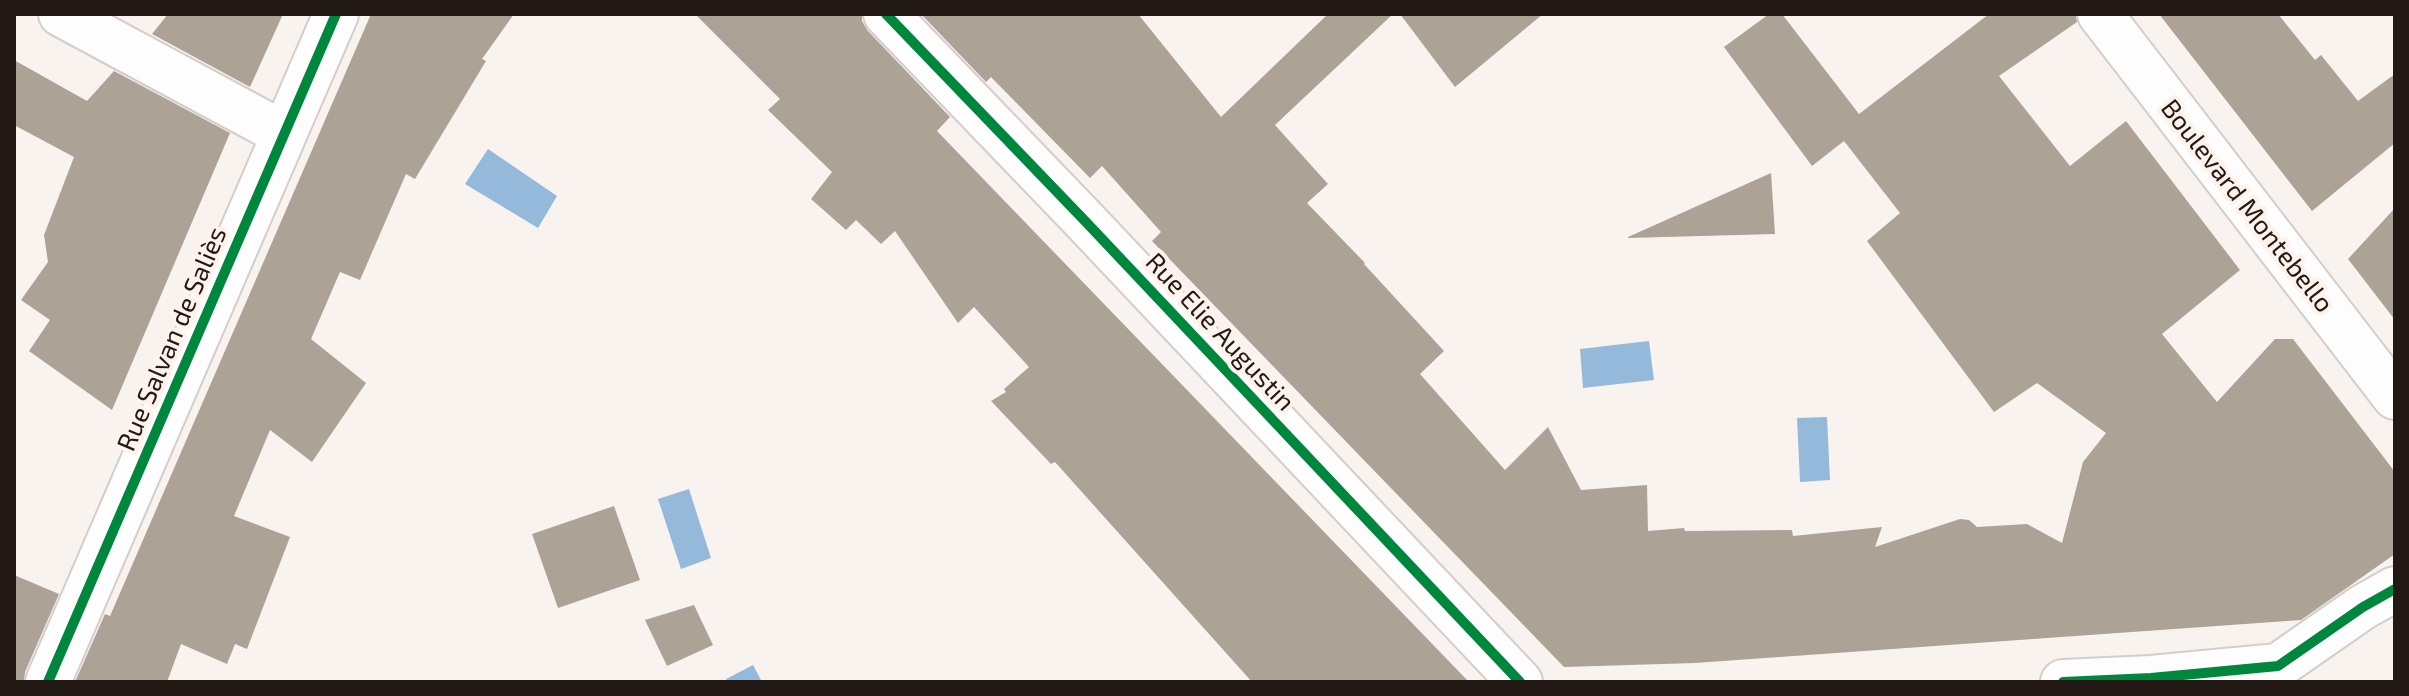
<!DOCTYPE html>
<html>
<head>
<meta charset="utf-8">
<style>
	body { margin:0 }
	#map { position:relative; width:2409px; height:696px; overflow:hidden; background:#f9f3f0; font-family:"Exo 2",sans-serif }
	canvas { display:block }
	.frame { position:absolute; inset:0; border:16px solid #221914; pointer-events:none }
</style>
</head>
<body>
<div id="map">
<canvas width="2409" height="696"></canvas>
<div class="frame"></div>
</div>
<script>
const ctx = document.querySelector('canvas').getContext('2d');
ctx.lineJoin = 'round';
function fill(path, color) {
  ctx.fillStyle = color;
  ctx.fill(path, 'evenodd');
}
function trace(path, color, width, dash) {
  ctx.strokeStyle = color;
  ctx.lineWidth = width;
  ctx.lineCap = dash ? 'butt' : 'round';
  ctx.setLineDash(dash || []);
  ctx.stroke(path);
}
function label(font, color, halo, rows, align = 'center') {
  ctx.font = font + ' "Exo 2",sans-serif';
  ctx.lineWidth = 8;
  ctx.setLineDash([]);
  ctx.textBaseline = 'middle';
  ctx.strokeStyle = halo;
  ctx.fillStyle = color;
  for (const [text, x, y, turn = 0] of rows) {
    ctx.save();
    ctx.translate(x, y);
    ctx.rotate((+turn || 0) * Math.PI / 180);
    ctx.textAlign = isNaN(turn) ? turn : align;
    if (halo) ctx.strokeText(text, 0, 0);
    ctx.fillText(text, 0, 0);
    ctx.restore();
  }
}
fill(new Path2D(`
	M488 149 557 196 538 228 465 184Z
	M1649 341 1654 380 1583 388 1580 349Z
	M1827 417 1830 480 1800 482 1797 418Z
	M689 489 711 558 681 569 658 499Z
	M753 665 762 682H728L726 679Z`), '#95b9db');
fill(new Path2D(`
	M168 14H283L250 87 152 34Z
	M371 14H514L482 59 486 61 415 179 406 174 360 280 340 272 311 339 366 383 312 462 270 430 234 516 290 537 247 649 235 644 227 664 181 644 167 682H75L105 614 110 616Z
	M695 14H862V21L868 31 950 117 937 131 1469 682H1252L1055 462 1051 464 991 401 1006 392 1004 389 1029 367 974 307 958 323 895 231 881 244 856 220 846 230 811 199 832 172 768 110 780 99Z
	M921 14H1138L1221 117 1328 14H1393L1275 125 1328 184 1307 203 1365 263 1364 264 1444 351 1420 374 1505 470 1548 427 1581 490 1647 485 1648 531 1684 528 1685 531 1792 530 1793 536 1882 527 1875 547 1960 519 1969 520 1977 527 2027 524 2062 543 2083 462 2106 433 2037 383 1994 412 1867 241 1900 213 1844 141 1812 166 1724 47 1769 14H1782L1859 114 1989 14H2076L2077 22 1999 76 2070 166 2126 121 2240 270 2162 334 2217 402 2275 339H2293L2395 472V554L2301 620 1695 663 1564 667 1152 241 1161 232 1102 166 1090 178 991 77 986 82Z
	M1400 14H1543L1455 87Z
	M2159 14H2278L2315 60 2321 55 2358 101 2395 74V143L2312 211Z
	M14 60 87 101 114 71 230 133 112 410 29 351 50 320 21 300 48 262 44 235 74 157 14 125Z
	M1771 173 1775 234 1628 238V237Z
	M2395 208V320L2348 259Z
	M614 506 640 580 558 608 532 534Z
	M14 575 59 594 25 672 24 682H14Z
	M694 605 713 645 667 666 645 620Z`), '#aca295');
const minor = new Path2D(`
	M61 14 284 134
	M886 14 1086 222 1520 682
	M48 682 336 14
	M2063 682 2151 678 2278 666 2363 607 2395 589`);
const major = new Path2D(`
	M2100 14 2395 397`);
trace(minor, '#d5cdc9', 48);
trace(major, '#d5cdc9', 48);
trace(minor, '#fefdfd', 44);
trace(major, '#fefdfd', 44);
trace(new Path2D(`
	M886 14 1086 222 1520 682
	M48 682 336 14
	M2063 682 2151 678 2278 666 2363 607 2395 589`), '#00873e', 10);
label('26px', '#221914', '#fdf2ec', [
	["Boulevard Montebello",2247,206,52],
	["Rue Elie Augustin",1220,332,47],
	["Rue Salvan de Saliès",172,339,-67]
]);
</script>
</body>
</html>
